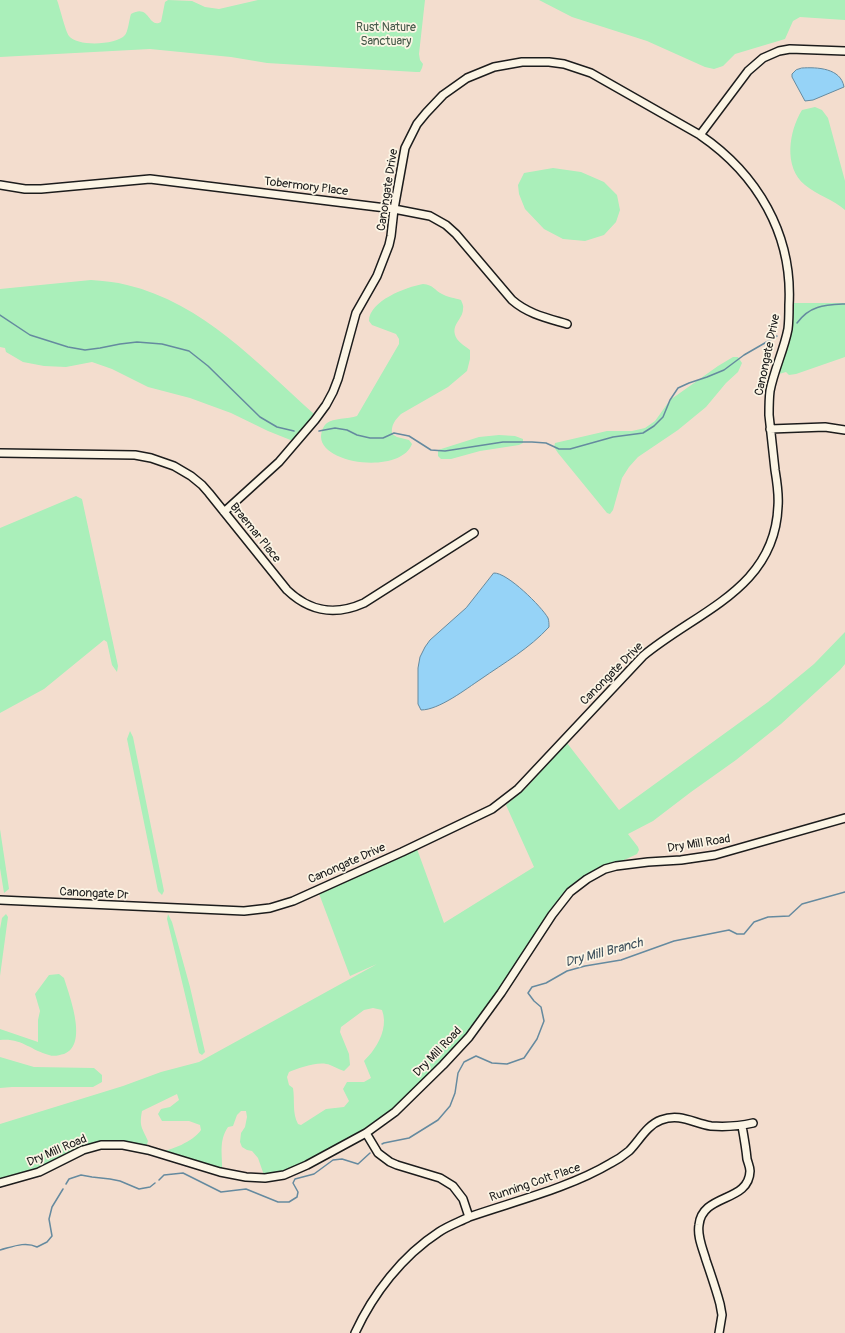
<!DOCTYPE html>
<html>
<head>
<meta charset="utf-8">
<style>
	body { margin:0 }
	canvas { display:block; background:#f3ddce }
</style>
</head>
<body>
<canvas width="845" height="1333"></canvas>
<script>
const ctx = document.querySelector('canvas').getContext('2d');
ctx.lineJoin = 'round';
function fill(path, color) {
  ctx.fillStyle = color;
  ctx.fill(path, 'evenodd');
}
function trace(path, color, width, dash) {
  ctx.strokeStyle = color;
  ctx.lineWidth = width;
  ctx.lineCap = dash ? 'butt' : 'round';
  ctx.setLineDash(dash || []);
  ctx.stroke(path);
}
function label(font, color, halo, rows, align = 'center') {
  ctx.font = font + ' Pangolin,sans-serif';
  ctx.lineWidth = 3.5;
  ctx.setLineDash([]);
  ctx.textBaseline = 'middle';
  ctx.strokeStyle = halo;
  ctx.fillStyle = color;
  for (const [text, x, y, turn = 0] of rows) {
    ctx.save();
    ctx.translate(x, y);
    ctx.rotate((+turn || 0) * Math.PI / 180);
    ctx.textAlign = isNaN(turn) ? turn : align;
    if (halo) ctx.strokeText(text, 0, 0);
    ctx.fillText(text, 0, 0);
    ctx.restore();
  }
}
fill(new Path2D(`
	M0 0H57C60 8 65 30 69 36 77 47 117 45 125 35 128 32 129 20 131 14 150 3 148 29 161 22L165 2 168 0 192 1 205 7 219 9 258 0H425L419 54 420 60 423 64 422 68 420 72H416L267 63 231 57 150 49 0 57Z
	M539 0H845V20L800 17 793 21 785 39 735 54 723 66 714 69 705 67 647 41 572 17Z
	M815 107 822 110 828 118 845 181V210C834 200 817 195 805 185 783 167 789 131 802 110Z
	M553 168 581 172 604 182 617 195 620 210 616 222 604 235 585 241 563 239 544 229 525 209 519 194 518 185 524 173Z
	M91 280C103 281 116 282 127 285 203 303 258 364 314 414L293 441 268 431 231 413 190 398 148 387 112 369 92 362 66 367 44 366 23 362 6 352 5 348 0 347V289Z
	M423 284C434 285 434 290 442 294 447 297 455 298 461 300 462 303 464 306 463 309 463 320 449 325 457 339 460 343 466 347 470 350V359L467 371 448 387 401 414C395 420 391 425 392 434L397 437 409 440 412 444C401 474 322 465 321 437 321 432 323 426 327 423 333 418 348 419 357 416L399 344V339L396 334 372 325 369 321C369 301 406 287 423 284Z
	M794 303H845V357L796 374 789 375 786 372 779 374C787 351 791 328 794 303Z
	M733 357H738L742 363 738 372 726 383 706 407 678 430 638 457 629 467 622 478 613 510 610 514 607 513 558 453 554 447 555 443 607 431H632L645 428 655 421 670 400 718 366Z
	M499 435 515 436 523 439V443L519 445 480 451 451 459H441L438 456V450L479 437Z
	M76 496 82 499 118 666 117 672 112 665 107 642 104 640 44 689 0 713V528Z
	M845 632V664L840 670 781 724 736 760 691 792 653 821 628 834 638 847 639 850 637 854 605 869 570 892 469 1037 395 1112 307 1165 265 1178 258 1158 252 1151 247 1150 242 1147 240 1142 241 1133 245 1127 247 1117 246 1111H241L237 1115 233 1126 228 1127C218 1142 223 1156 222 1172L157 1153C171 1150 193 1142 201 1130L200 1125 189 1121H162L158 1114 161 1109 170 1107 179 1100 177 1094 142 1111C139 1127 142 1127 148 1141L145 1150 103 1145 39 1172 0 1183V1124L123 1086 161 1072 199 1062 377 964 350 976 318 891 417 849 444 923 534 867 506 805 525 789 567 743 619 810 768 702 814 664ZM373 1008 382 1010C387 1023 382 1038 374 1049 371 1054 367 1057 364 1061L371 1078 364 1082H347L343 1089 349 1101 344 1107 326 1109 301 1125 298 1124C292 1113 295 1100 293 1088L289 1085 287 1077 289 1072C298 1068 320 1060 330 1065 335 1067 338 1069 344 1071L350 1065 349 1054 340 1032 341 1027 364 1010Z
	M130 731 133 737 164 891 162 895 158 891 127 739Z
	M0 829 9 889 4 893 0 868Z
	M6 914 8 917 0 976V929L2 918Z
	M168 914 172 922 190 987 205 1052 202 1055 199 1053 167 919Z
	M59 974 64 978C69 995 89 1045 64 1054 59 1055 54 1057 49 1055 30 1050 22 1038 0 1040V1029L38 1042V1020L40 1011 35 994 49 975Z
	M0 1057 34 1067 94 1068 102 1075V1082L93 1087H12L0 1088Z`), '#aaefba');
const water = new Path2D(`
	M802 68C817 67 841 68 844 87L813 100 805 101 792 77V74L796 70Z
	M494 573C507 572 542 607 548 618 549 621 549 624 549 627 530 648 504 663 481 679 466 689 439 710 421 710L418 704V668L420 657 425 647 430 640 466 608Z`);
fill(water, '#96d3f7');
trace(water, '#658a9f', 1);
trace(new Path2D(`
	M0 315 30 335 68 347 85 350 100 348 120 344 137 342 162 344 189 351 208 366 260 417 277 427 294 431
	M797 323C810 305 825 305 845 304
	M319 431 335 428 347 430 357 435 370 438H383L394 433 409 436 431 450 445 451 503 442H532L546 443 559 449H570L613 437 643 433 654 426 663 417 670 400 678 388 689 383 707 377 724 370 744 355 777 336
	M382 1144 384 1143 409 1138 438 1120 450 1106 455 1093 458 1073 464 1062 476 1056 492 1063 507 1064 524 1058 537 1039 544 1021 541 1007 534 1001 528 993 532 987 546 983 567 971 585 966 621 960 674 941 729 930 737 934H744L754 922 768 917 789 916 802 904 845 892
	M159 1180 164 1175 183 1173 221 1192 246 1189 278 1202H289L297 1197 298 1192 293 1183 295 1179 314 1174 333 1160 342 1159 358 1164 370 1153
	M66 1184 69 1179 81 1175 92 1177 110 1179 120 1181 139 1189 150 1187 155 1183
	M0 1250C12 1247 25 1241 37 1247L47 1242 52 1236 49 1219 52 1207 63 1189`), '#658a9f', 1.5);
const minor = new Path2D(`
	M700 135 748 71 763 58 779 51 790 49 845 51
	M0 185 25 189H41L150 179 394 209 430 216 446 225 456 234 512 300C528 314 547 318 567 324
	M770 429 825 427 845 430
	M0 453 135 455 151 458 174 466 191 476 202 485 209 493 287 590C310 612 335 616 364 603L474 533
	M0 900 244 911 270 908 293 901 402 852 492 809 518 789 643 656C697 611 775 589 778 506 779 494 777 482 775 470 773 452 771 433 769 415 769 407 769 399 770 391 774 370 784 350 788 329 789 321 789 313 789 305 793 234 757 174 700 135L591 73 564 64 549 62H522L494 67 467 78 443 95 426 113 417 124 405 148 394 209 391 236 389 245 377 276 356 313 338 379 333 392 326 405 315 420 279 462 224 512
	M366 1133 378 1153 390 1162 397 1165 440 1178 453 1186 463 1199 469 1217
	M0 1183 39 1172 83 1150 101 1145H123L148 1150 220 1172 246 1177 265 1178 284 1175 307 1165 366 1133 395 1112 443 1065 469 1037 501 993 552 915 570 892 587 879 605 869 616 866 648 862 681 860 715 855 845 818
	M355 1333C373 1294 402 1256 439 1232 448 1226 459 1222 469 1217 515 1201 569 1188 611 1163 617 1160 623 1156 629 1151 639 1141 647 1125 661 1120 680 1113 693 1123 711 1126 725 1127 740 1126 753 1123
	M719 1333 722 1315 720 1304C716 1289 711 1275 706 1260 703 1249 697 1237 699 1225 702 1193 749 1203 750 1171 750 1167 748 1163 747 1159 746 1148 744 1137 742 1126`);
trace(minor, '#1c1c1c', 10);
trace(minor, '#fcf5e5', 7);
label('12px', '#475b4b', '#fcf5e5', [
	["Rust Nature",386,28],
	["Sanctuary",386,42]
]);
label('12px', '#1c1c1c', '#fcf5e5', [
	["Tobermory Place",306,187,7],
	["Canongate Drive",388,190,-81],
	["Canongate Drive",768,355,-78],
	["Braemar Place",255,533,51],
	["Canongate Drive",612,674,-45],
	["Dry Mill Road",699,844,-9],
	["Canongate Drive",347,864,-24],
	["Canongate Dr",94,894,3],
	["Dry Mill Road",438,1052,-46],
	["Dry Mill Road",57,1151,-23],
	["Running Colt Place",535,1183,-19]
]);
label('italic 13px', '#41535e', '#fcf5e5', [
	["Dry Mill Branch",604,953,-15]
]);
</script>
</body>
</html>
